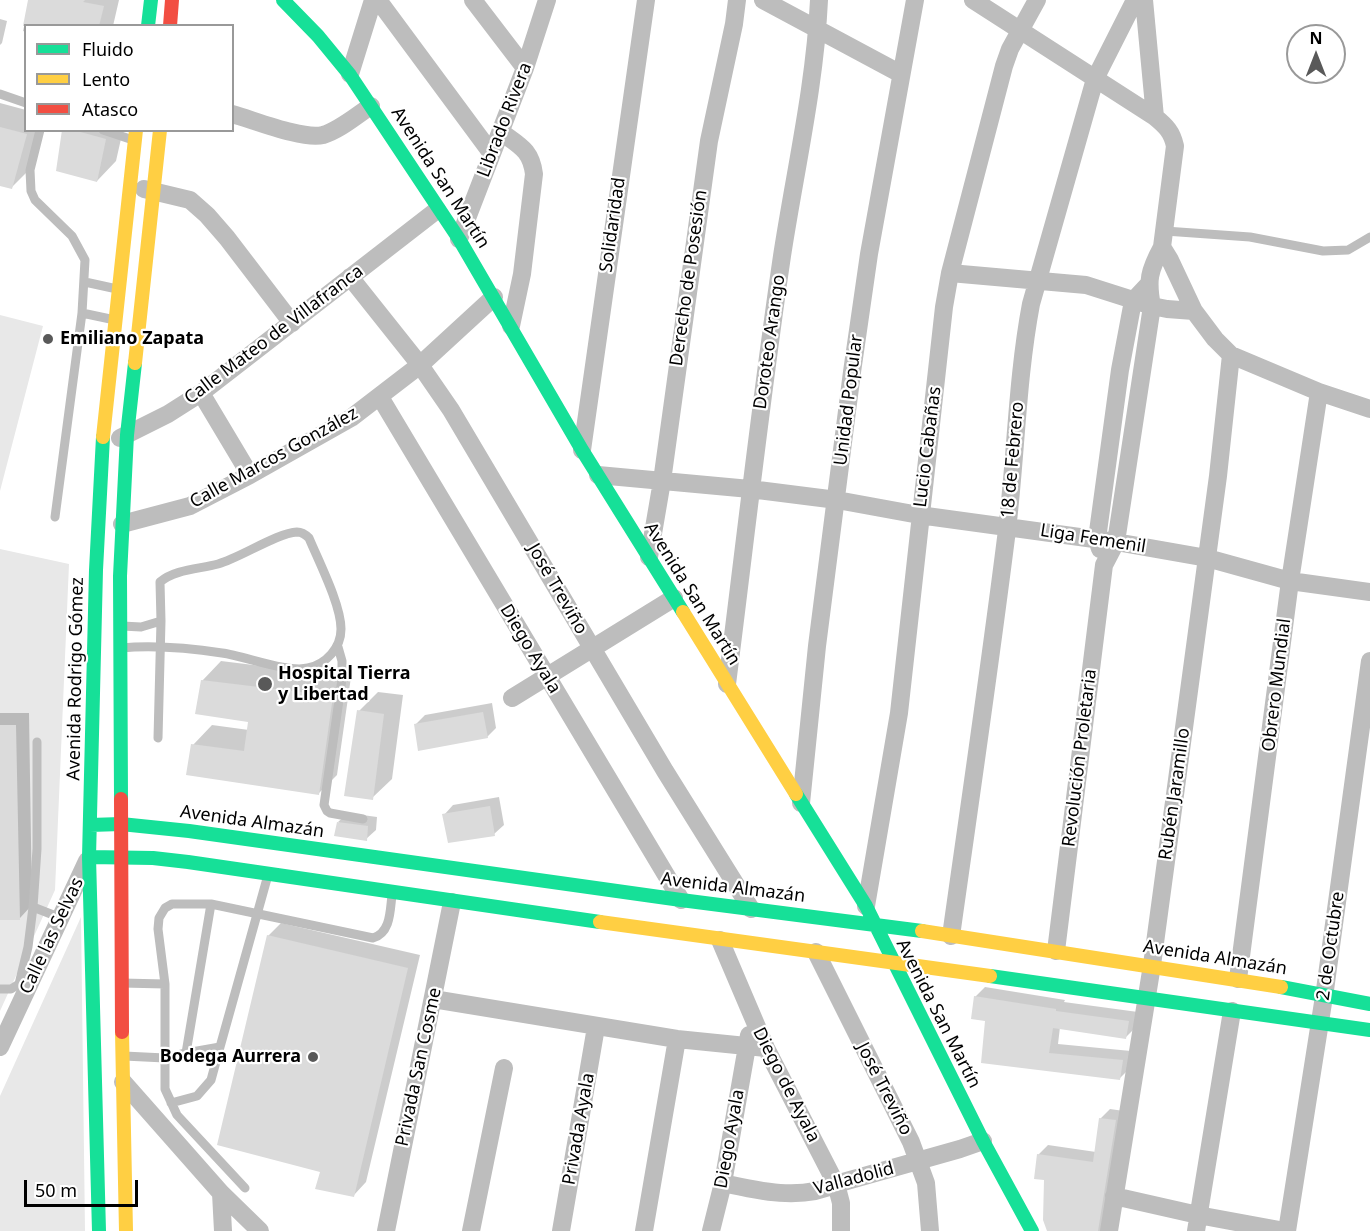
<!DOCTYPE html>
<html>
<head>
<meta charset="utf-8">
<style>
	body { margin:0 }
	#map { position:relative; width:1370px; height:1231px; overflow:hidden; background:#fff; font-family:"Noto Sans",sans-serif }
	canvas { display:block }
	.legend { position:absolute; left:24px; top:24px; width:210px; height:108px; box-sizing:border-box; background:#fff; border:2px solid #999; margin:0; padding:8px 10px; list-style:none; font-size:18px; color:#000 }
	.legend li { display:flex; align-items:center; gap:12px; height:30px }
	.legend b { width:30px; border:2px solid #999 }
	.north { position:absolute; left:1286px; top:24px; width:60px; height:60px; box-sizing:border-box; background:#fff; border:2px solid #999; border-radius:50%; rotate:0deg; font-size:16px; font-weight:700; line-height:24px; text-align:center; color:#000 }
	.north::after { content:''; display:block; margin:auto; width:21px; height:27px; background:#595959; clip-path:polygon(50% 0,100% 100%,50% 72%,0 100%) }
	.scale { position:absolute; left:24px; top:1180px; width:114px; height:27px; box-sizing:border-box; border:3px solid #000; border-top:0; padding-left:8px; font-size:18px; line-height:21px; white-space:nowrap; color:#000; -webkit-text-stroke:4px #fff; paint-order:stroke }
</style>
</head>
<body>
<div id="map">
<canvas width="1370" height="1231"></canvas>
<ul class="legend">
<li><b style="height:8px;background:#16e098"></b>Fluido</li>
<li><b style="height:8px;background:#ffcf43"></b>Lento</li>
<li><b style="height:8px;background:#f24e42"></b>Atasco</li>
</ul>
<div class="north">N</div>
<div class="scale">50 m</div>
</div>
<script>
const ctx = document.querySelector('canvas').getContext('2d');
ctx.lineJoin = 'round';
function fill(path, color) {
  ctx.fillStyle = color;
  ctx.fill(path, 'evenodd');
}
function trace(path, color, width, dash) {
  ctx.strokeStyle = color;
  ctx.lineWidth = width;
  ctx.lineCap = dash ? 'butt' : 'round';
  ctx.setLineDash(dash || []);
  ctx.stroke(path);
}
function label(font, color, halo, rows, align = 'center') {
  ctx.font = font + ' "Noto Sans",sans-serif';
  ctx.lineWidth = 4.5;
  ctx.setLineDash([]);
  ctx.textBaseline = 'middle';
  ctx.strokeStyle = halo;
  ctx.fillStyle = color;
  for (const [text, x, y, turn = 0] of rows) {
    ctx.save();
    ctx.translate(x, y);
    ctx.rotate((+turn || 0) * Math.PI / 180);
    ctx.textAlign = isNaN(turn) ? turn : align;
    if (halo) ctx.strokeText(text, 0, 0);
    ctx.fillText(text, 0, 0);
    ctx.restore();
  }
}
fill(new Path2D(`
	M0 315 43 326 0 491Z
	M0 549 69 564 55 890 0 1011Z
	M81 917 85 1231H0V1096Z`), '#e8e8e8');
fill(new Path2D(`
	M30 0H119L113 26H26V32L23 31Z
	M0 19 7 21 2 43 0 45Z
	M0 103 26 110V130H41L31 168 12 187 0 184Z
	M64 130H123L116 161 97 181Z
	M221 661 351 677 337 775 318 794 193 745 212 725 249 730 250 720 202 681Z
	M378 692 403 695 392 779 372 798 359 711Z
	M492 703 496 728 487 737 415 725 425 715Z
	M0 713H29L32 905 20 918H0Z
	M499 797 504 825 494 834 444 815 453 805Z
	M348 813 377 817 376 830 366 839 338 822Z
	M281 923 420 955 366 1182 354 1195 322 1171 268 936Z
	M985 987 1065 1000 1064 1002 1138 1012 1135 1028 1126 1037 1060 1027 1058 1044 1131 1051 1129 1069 1119 1079 983 1062 987 1020 975 997Z
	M1110 1109 1124 1111 1112 1231H1050L1046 1179 1038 1155 1048 1145 1096 1152 1100 1119Z`), '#0003');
fill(new Path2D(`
	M28 0H85L83 2 104 6 99 26H23Z
	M0 127 27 134 12 189 0 186Z
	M62 130H73L106 139 97 182 56 171Z
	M201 680 333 696 319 795 186 775 191 744 244 751 248 722 195 714Z
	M357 710 384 714 373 800 344 796Z
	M483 712 488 738 418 751 414 724Z
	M0 725H16L20 920H0Z
	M490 806 495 836 448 843 442 814Z
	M337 822 368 826 367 841 334 836Z
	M267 935 408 968 354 1197 315 1189 320 1172 217 1145Z
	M974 996 1056 1009V1011L1129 1021 1126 1039 1053 1028 1049 1053 1123 1060 1120 1080 981 1063 985 1021 971 1019Z
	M1099 1118 1116 1120 1098 1231H1047L1043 1220 1044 1180 1034 1179 1037 1154 1093 1162Z`), '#dbdbdb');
trace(new Path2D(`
	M0 94 26 103
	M40 130 30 170 31 191 35 200 72 236 85 260 82 313 55 517
	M103 130 133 140
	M1165 231 1250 237 1323 251 1348 250 1370 237
	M85 282 117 289
	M82 313 115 320
	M122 626 141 627 161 621
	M338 647 342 661V679L324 805 327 811 330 813 363 819
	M121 648C155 645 189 648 222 653 245 656 287 673 308 668 326 664 341 648 341 629 341 605 319 562 309 538 306 535 302 532 297 532 277 533 240 558 218 564 200 569 175 569 160 582L161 621 158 738
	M37 742V849L33 907 61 918
	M122 983 165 984
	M0 989H11L19 984 28 947 33 907
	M186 1053 220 1047 268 875
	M124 1056 165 1058 186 1053 211 904
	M171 1103 197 1096 211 1080 220 1047
	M245 1188 177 1115 165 1089V984L158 929 159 918 165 908 172 904H211L373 938C391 933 390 910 392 895`), '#bdbdbd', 9);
trace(new Path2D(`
	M378 0 492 154
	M473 0 525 68
	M763 0 901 74
	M973 0 1155 117C1166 126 1172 132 1175 146L1162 247C1149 271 1147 280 1152 306L1116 542 1104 565 1056 951
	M1144 0 1155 117
	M350 74 373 0
	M232 114C254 120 303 140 323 135 340 130 357 115 371 106
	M501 132C520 146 531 150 534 174L522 274 511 326
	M144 189 190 200 207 215 227 238 292 323
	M459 239 525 68 547 0
	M1162 247 1170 260 1194 311 1215 339 1231 355 1319 392 1370 409
	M950 273 1086 285 1152 306 1167 309 1194 311
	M350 277 420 365 451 410 665 771 751 909
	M201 393 250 475
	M380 397 681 900
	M120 438 168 414 201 393 437 210
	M582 450 646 0
	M598 475 750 489 837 500 919 515 1116 542 1207 558 1290 581 1370 592
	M122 524 190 506 250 475 351 418 420 365 494 297
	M1100 549 1097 539 1120 370 1133 301 1148 285
	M649 557 662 481 709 141 734 24 737 0
	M727 684C745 542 761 399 782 256 795 171 815 86 819 0
	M512 698 674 598
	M801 803 817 646 852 372 869 254 915 0
	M866 906 899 713 944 307 950 273 1004 66 1010 49 1037 0
	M951 936C970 801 990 666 1007 530 1016 455 1017 378 1031 304L1095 79 1135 0
	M720 940 766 1048 836 1184 841 1203V1231
	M816 952 911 1142 926 1183 930 1231
	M1238 979 1290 581 1319 392
	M433 999 677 1039 766 1048
	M0 1047 87 861
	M123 1082 221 1193 260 1231
	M723 1183C758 1191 802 1201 836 1184L960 1149 983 1141
	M221 1193 223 1231
	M1114 1196 1198 1215 1285 1231
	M386 1231 452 902
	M471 1231 504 1068
	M561 1231 596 1027
	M644 1231 677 1039
	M711 1231 723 1183 749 1035
	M1109 1231 1152 965 1218 476 1231 355
	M1196 1231 1232 1011
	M1287 1231 1325 990 1370 661`), '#bdbdbd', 18);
trace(new Path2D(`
	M283 0 318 36 350 75 459 239 582 450 683 612
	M148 26 151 0
	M796 794 866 906 983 1141 1032 1231
	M121 799 120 576 127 435 135 363
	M90 825 121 824 189 831 681 900 922 931
	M89 857 153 858 188 862 600 922
	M990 976 1370 1030
	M1281 987 1370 1004
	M99 1231 89 857 96 570 103 437`), '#16e098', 14);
trace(new Path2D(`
	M135 363 160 130
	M103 437 136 130
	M683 612 796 794
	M600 922 990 976
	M922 931 1281 987
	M122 1032 126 1231`), '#ffcf43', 14);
trace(new Path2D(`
	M170 26 172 0
	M121 799 122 1032`), '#f24e42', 14);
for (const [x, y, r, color] of [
	[48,339,6,"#595959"],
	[265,684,8,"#595959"],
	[313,1057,6,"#595959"]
]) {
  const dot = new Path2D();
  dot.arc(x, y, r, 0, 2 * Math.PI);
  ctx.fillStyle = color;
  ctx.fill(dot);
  trace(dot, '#fff', 2);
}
label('18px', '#000', '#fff', [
	["Librado Rivera",505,120,-69],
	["Avenida San Martín",440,178,57],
	["Solidaridad",613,225,-82],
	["Derecho de Posesión",689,278,-82],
	["Calle Mateo de Villafranca",274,335,-37],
	["Doroteo Arango",770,342,-82],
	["Unidad Popular",849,400,-83],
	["Lucio Cabañas",928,447,-83],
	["Calle Marcos González",274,458,-29],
	["18 de Febrero",1013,460,-85],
	["Liga Femenil",1093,539,9],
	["José Treviño",557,589,60],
	["Avenida San Martín",692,594,58],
	["Diego Ayala",530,649,59],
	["Avenida Rodrigo Gómez",76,679,-89],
	["Obrero Mundial",1277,685,-83],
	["Revolución Proletaria",1080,758,-83],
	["Rubén Jaramillo",1175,794,-82],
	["Avenida Almazán",252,822,8],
	["Avenida Almazán",733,888,7],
	["Calle las Selvas",52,936,-65],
	["2 de Octubre",1331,946,-82],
	["Avenida Almazán",1215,958,9],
	["Avenida San Martín",938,1014,63],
	["Privada San Cosme",419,1067,-78],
	["Diego de Ayala",786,1085,63],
	["José Treviño",884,1089,63],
	["Privada Ayala",579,1129,-80],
	["Diego Ayala",730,1139,-80],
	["Valladolid",854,1179,-15]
]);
label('bold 18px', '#000', '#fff', [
	["Emiliano Zapata",60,339],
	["Hospital Tierra",278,674],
	["y Libertad",278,695],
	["Bodega Aurrera",301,1057,"right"]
], 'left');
</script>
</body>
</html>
